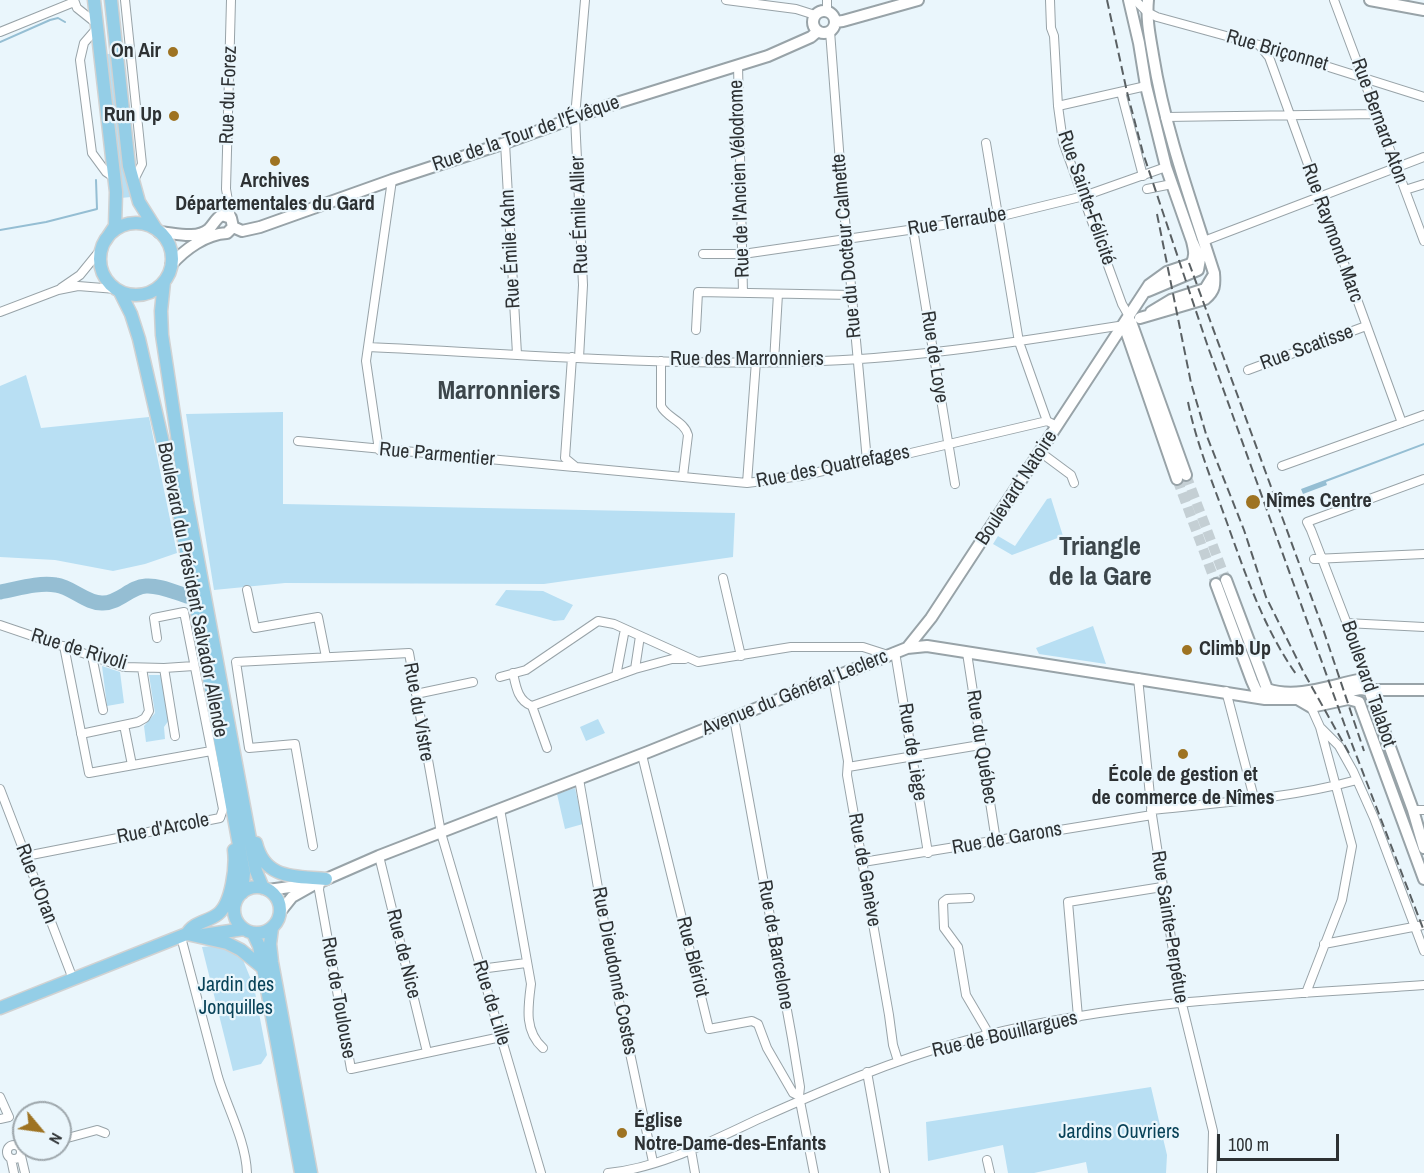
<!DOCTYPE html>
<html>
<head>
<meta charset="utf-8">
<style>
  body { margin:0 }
  #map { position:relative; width:1424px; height:1173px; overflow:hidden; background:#eaf6fc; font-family:"Archivo Narrow",sans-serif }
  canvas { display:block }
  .north { position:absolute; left:12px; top:1101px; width:60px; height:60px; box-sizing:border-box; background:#eaf6fc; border:2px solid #9ea7ac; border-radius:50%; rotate:119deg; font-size:16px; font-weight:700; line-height:24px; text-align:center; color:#2d3133 }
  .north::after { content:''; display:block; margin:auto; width:21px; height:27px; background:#9e7322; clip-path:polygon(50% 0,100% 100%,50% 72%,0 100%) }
  .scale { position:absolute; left:1217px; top:1134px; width:122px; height:27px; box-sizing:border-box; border:3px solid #2d3133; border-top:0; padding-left:8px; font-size:18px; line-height:21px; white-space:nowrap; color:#2d3133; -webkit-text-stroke:4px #eaf6fc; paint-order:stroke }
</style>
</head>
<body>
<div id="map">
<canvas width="1424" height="1173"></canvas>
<div class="north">N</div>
<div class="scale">100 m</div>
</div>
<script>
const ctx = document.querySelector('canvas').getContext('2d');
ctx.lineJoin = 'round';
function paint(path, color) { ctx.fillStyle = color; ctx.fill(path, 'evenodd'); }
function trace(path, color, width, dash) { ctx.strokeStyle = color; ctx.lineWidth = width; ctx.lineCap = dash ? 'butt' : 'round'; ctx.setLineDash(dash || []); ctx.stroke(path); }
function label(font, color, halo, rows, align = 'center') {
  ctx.font = font + ' "Archivo Narrow",sans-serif'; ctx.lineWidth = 4.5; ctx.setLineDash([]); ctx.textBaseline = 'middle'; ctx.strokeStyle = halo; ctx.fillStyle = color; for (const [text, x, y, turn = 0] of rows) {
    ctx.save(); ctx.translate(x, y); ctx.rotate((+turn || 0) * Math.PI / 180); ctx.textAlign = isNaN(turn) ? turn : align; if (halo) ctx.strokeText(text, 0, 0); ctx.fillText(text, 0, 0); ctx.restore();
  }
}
paint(new Path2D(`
  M 105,54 L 110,54 L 120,143 L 131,197 L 121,198 Z
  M 26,375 L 41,428 L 149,417 L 177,553 L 145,564 L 113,571 L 55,560 L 0,557 L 0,386 Z
  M 283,412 L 283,504 L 735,513 L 733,557 L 544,584 L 285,583 L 214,590 L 186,414 Z
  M 1051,498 L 1063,536 L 1012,555 L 993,544 L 998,536 L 1015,546 L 1047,499 Z
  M 506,590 L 543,591 L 573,605 L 564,620 L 554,621 L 495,605 Z
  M 1093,626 L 1106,664 L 1039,654 L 1036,648 Z
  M 102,666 L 120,672 L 124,703 L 107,706 Z
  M 149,675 L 162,675 L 169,720 L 164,727 L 165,739 L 146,742 L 144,726 L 155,713 Z
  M 598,719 L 605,733 L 586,741 L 580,727 Z
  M 575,788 L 583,824 L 565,829 L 557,794 Z
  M 222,945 L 243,960 L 254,987 L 267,1055 L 261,1064 L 233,1071 L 202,947 Z
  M 1151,1087 L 1167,1155 L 1166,1173 L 1088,1173 L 1086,1162 L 1034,1173 L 1008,1173 L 1003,1145 L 928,1161 L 926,1122 Z`), '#b8dff3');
paint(new Path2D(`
  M 1424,443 L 1424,445 L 1326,482 L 1327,485 L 1303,494 L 1301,489 Z`), '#95bed3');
trace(new Path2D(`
  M 0,42 L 50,20 L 58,18 L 65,22
  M 0,230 L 46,222 L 97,209 L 96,180`), '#95bed3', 2);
trace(new Path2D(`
  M 0,592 C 17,589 38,582 56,585 C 72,587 87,604 103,603 C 119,603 130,587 146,586 C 159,585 174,592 187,596`), '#95bed3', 15);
trace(new Path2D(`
  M 1186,475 L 1226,580
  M 1177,479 L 1216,584`), '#c4cfd4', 10, [10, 5]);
const minor = new Path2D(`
  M 74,0 L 77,8 L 97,24
  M 125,0 L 142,164 L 133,182
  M 726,0 L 796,9 L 815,15
  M 1050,0 L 1051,28 L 1054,36 L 1058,106 L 1063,142 L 1122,304 L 1130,318
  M 1135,0 L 1147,12 L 1157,17 L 1259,45 L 1424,97
  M 1334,0 L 1424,241
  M 827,11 L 827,0
  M 97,28 L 84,43 L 80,60 L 92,153 L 106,172 L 115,178
  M 830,31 L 841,176 L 867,461
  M 0,32 L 74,2
  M 1259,45 L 1269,57 L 1402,423
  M 738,65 L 743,293
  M 1121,92 L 1143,176
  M 1058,106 L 1146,86
  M 1165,117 L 1377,114
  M 505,143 L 517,354
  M 986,143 L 1019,342 L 1047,421
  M 1147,189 L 1172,184
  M 1405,190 L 1424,184
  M 231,218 L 226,189 L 231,0
  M 913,229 L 955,484
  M 1204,241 L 1424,157
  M 703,254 L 743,254 L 998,217 L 1084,196 L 1166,167
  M 61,288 L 80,275 L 102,248
  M 0,312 L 58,290 L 78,286 L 116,289
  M 696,330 L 698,292 L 852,295
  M 368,347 C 519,354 670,367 822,361 C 923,357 1023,341 1124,325
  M 572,357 L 565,458 L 576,467 L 747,483 L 801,476 L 867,461 L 881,460 L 1047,421 L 1057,426
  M 579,358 L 583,285 L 575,117 L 585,0
  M 661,361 L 661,406 C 667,418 684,421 688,435 L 683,476
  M 774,362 L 778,294
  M 1248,370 L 1366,326
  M 298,441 L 574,467
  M 379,450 L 366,361 L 392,180
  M 1040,452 L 1071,475 L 1074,483
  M 1282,466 L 1424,415
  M 747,483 L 756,361
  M 1314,559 L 1424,554
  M 723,578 L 741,656
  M 247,590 L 255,628 L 318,617 L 326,657
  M 1346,623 L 1424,627
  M 0,625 L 124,667 L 164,668 L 194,666
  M 64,646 L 89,773 L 211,751
  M 895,652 L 928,853
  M 967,653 L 996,841
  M 92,656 L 103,710
  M 164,668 L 175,736
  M 635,669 L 672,659 L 685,659
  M 513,673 C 516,687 518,701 532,706 L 635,669 L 640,636
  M 616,676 L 624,634
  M 500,677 L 526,670 L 598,621 L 614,624 L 698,662 L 791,647 L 863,647 L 888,655
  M 833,678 L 848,761 L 847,775 L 889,1015 L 893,1045 L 898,1061
  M 1138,678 L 1152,815 L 1180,996 L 1213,1131 L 1212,1173
  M 1369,690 L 1359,655 L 1311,530 L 1307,522 L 1424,479
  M 1226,691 L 1254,798
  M 416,694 L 473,682
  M 532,706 L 547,748
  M 734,718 L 792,1038 L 800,1087 L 799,1096 L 814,1173
  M 124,725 L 132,765
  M 1321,728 L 1339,746 L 1353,771 L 1374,818 L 1424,951
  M 81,734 L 138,722 L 145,718 L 149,711 L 142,668
  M 642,755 L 709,1029 L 752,1021 L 758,1024 L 767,1048 L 793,1093 L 799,1096
  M 848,767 L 980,745
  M 579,779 L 612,968 L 653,1162
  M 0,789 L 73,979
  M 500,809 L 531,984 C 528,1007 524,1031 543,1048
  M 1151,810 C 1219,803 1291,798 1357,780
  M 1413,810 L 1424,810
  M 313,846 L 295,744 L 249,748 L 236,662 L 409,653 L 441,833 L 541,1173
  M 26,856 L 220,818 L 223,809 L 184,612 L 154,618 L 157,638
  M 379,856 L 427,1052
  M 863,862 L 1152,815
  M 320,882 L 319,890 L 351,1069 L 501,1037
  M 970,898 L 947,899 L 943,902 L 944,928 L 958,947 L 966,995 L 986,1029 L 987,1035
  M 181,937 L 218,1077 C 227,1107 246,1141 247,1173
  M 1324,944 L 1424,925
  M 480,969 L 526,963
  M 1306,993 L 1342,900 L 1352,846 L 1320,727 L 1311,707
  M 1078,1017 L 1068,902 L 1162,887
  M 867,1072 L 885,1173
  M 0,1097 L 9,1117 L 0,1119
  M 60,1140 L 97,1130 L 105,1133
  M7 1152a7 7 0 1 1 14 0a7 7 0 1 1-14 0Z
  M 691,1150 L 695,1173
  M 21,1156 L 25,1173
  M 11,1159 L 14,1173
  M 987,1160 L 990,1173
  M 608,1173 C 661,1168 713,1140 761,1118 C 826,1089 891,1061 960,1042 C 1109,1000 1271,996 1424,985`);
const tertiary = new Path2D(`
  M 1370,0 L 1424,10
  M813 22a11 11 0 1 1 22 0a11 11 0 1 1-22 0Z
  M 835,22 L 843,21 L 918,0
  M 233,227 L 242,231 L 260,227 L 392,180 L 505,143 L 607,106 L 768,56 L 811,37 L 818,31
  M 159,232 C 175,233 196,240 209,229 C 214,224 216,218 222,215 L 231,218 L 233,227
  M 171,265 C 185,249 206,234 227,233 L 233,227
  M 1369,690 L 1424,690`);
const secondary = new Path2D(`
  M 1129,0 L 1139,43 L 1146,86 L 1166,167 L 1192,241 L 1200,259 L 1198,270 L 1148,291
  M 1151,312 L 1171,300 L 1205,289 L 1213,276
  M 1140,318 L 1205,299 C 1215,291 1215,285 1214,273 C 1191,201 1165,130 1153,55 C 1150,37 1146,19 1148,0
  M 1131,322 L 1186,475
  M 1124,325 L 1177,479
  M 1226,580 L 1267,689 C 1296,699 1329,686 1358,680 L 1369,690 L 1413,810 L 1424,848
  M 1216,584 L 1252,681 L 1256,690 L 1265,698
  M 907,648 L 931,618 L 1149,285 L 1167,272 L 1191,264 C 1196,256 1194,250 1192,241
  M 1299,700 L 1311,707 L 1348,699 L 1359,702 L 1424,879
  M 268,890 L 312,884
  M 280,912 L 292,897 L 315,884 L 379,856 L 648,752 L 907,648 L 927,646 L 1265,699 L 1309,699 L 1360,689 L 1369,690`);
const primary = new Path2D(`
  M 94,0 L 116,192 L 115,226 L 105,241
  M 111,0 L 129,166 L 139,202 L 156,229
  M100 259a36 36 0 1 1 72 0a36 36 0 1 1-72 0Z
  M 164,282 L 161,311 L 162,335 L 187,501 L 256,871 L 263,888
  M 120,292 L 131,314 L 139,339 L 179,512 L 244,873 L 242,893
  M 256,843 C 265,880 295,876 326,879
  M234 910a23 23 0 1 1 46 0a23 23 0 1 1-46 0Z
  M 272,928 L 270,944 L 272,962 L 311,1173
  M 253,933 L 259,946 L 263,968 L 301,1173
  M 187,934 C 193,922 208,922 218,914 C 232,903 236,866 234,850
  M 187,934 L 227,943 L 241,950 L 263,968
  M 203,935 L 244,929
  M 0,1008 L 194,931`);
trace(minor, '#98a3a8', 10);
trace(tertiary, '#98a3a8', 14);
trace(secondary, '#98a3a8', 14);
trace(primary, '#d1d2d2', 15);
trace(minor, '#fff', 8);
trace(tertiary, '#fff', 10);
trace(secondary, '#fff', 10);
trace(primary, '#94cee7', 12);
trace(new Path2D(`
  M 1107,0 L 1127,92 L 1143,153 L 1208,347 L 1345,726 L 1424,931
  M 1157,214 L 1191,383 L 1206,434 L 1244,530 L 1266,597 L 1304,673 L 1349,753
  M 1189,263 L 1322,626 L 1364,751
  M 1188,402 C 1196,442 1212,481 1226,520 C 1245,573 1263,627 1296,674`), '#5a6063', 2, [9, 4.5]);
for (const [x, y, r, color] of [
  [173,52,6,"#9e7322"],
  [174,116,6,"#9e7322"],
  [275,161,6,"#9e7322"],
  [1253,502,8,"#9e7322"],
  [1187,650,6,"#9e7322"],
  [1183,754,6,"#9e7322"],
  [622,1133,6,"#9e7322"]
]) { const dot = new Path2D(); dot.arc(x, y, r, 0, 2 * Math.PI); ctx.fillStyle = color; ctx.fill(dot); trace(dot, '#eaf6fc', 2); }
label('20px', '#2d3133', '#eaf6fc', [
  ["Rue Briçonnet",1277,51,16],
  ["Rue du Forez",229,95,-88],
  ["Rue Bernard Aton",1379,121,70],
  ["Rue de la Tour de l'Évêque",526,134,-19],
  ["Rue de l'Ancien Vélodrome",740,179,-92],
  ["Rue Sainte-Félicité",1086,198,71],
  ["Rue Émile Allier",580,215,-92],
  ["Rue Terraube",957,222,-9],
  ["Rue Raymond Marc",1332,233,70],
  ["Rue du Docteur Calmette",847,246,-95],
  ["Rue Émile Kahn",511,249,-93],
  ["Rue Scatisse",1307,348,-20],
  ["Rue de Loye",934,357,81],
  ["Rue des Marronniers",747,360],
  ["Rue Parmentier",437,455,5],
  ["Rue des Quatrefages",833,467,-11],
  ["Boulevard Natoire",1017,488,-57],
  ["Boulevard du Président Salvador Allende",192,590,79],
  ["Rue de Rivoli",79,650,17],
  ["Boulevard Talabot",1368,684,71],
  ["Avenue du Général Leclerc",795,693,-22],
  ["Rue du Vistre",418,712,80],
  ["Rue du Québec",981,747,81],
  ["Rue de Liège",912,752,81],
  ["Rue d'Arcole",163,829,-11],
  ["Rue de Garons",1007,839,-10],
  ["Rue de Genève",864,870,80],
  ["Rue d'Oran",36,884,69],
  ["Rue Sainte-Perpétue",1169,927,81],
  ["Rue de Barcelone",775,945,80],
  ["Rue de Nice",403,954,76],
  ["Rue Blériot",692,957,76],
  ["Rue Dieudonné Costes",614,971,79],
  ["Rue de Toulouse",338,998,80],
  ["Rue de Lille",491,1003,73],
  ["Rue de Bouillargues",1005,1035,-13]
]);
label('bold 20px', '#2d3133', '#eaf6fc', [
  ["On Air",161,52,"right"],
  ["Run Up",162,116,"right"],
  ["Archives",275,182,"center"],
  ["Départementales du Gard",275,205,"center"],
  ["Nîmes Centre",1266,502],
  ["Climb Up",1199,650],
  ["École de gestion et",1183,776,"center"],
  ["de commerce de Nîmes",1183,799,"center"],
  ["Église",634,1122],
  ["Notre-Dame-des-Enfants",634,1145]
], 'left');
label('20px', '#084258', '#eaf6fc', [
  ["Jardin des",236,986],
  ["Jonquilles",236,1009],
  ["Jardins Ouvriers",1119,1133]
]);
label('bold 26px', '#3c464b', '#eaf6fc', [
  ["Marronniers",499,392],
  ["Triangle",1100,548],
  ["de la Gare",1100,578]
]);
</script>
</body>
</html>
